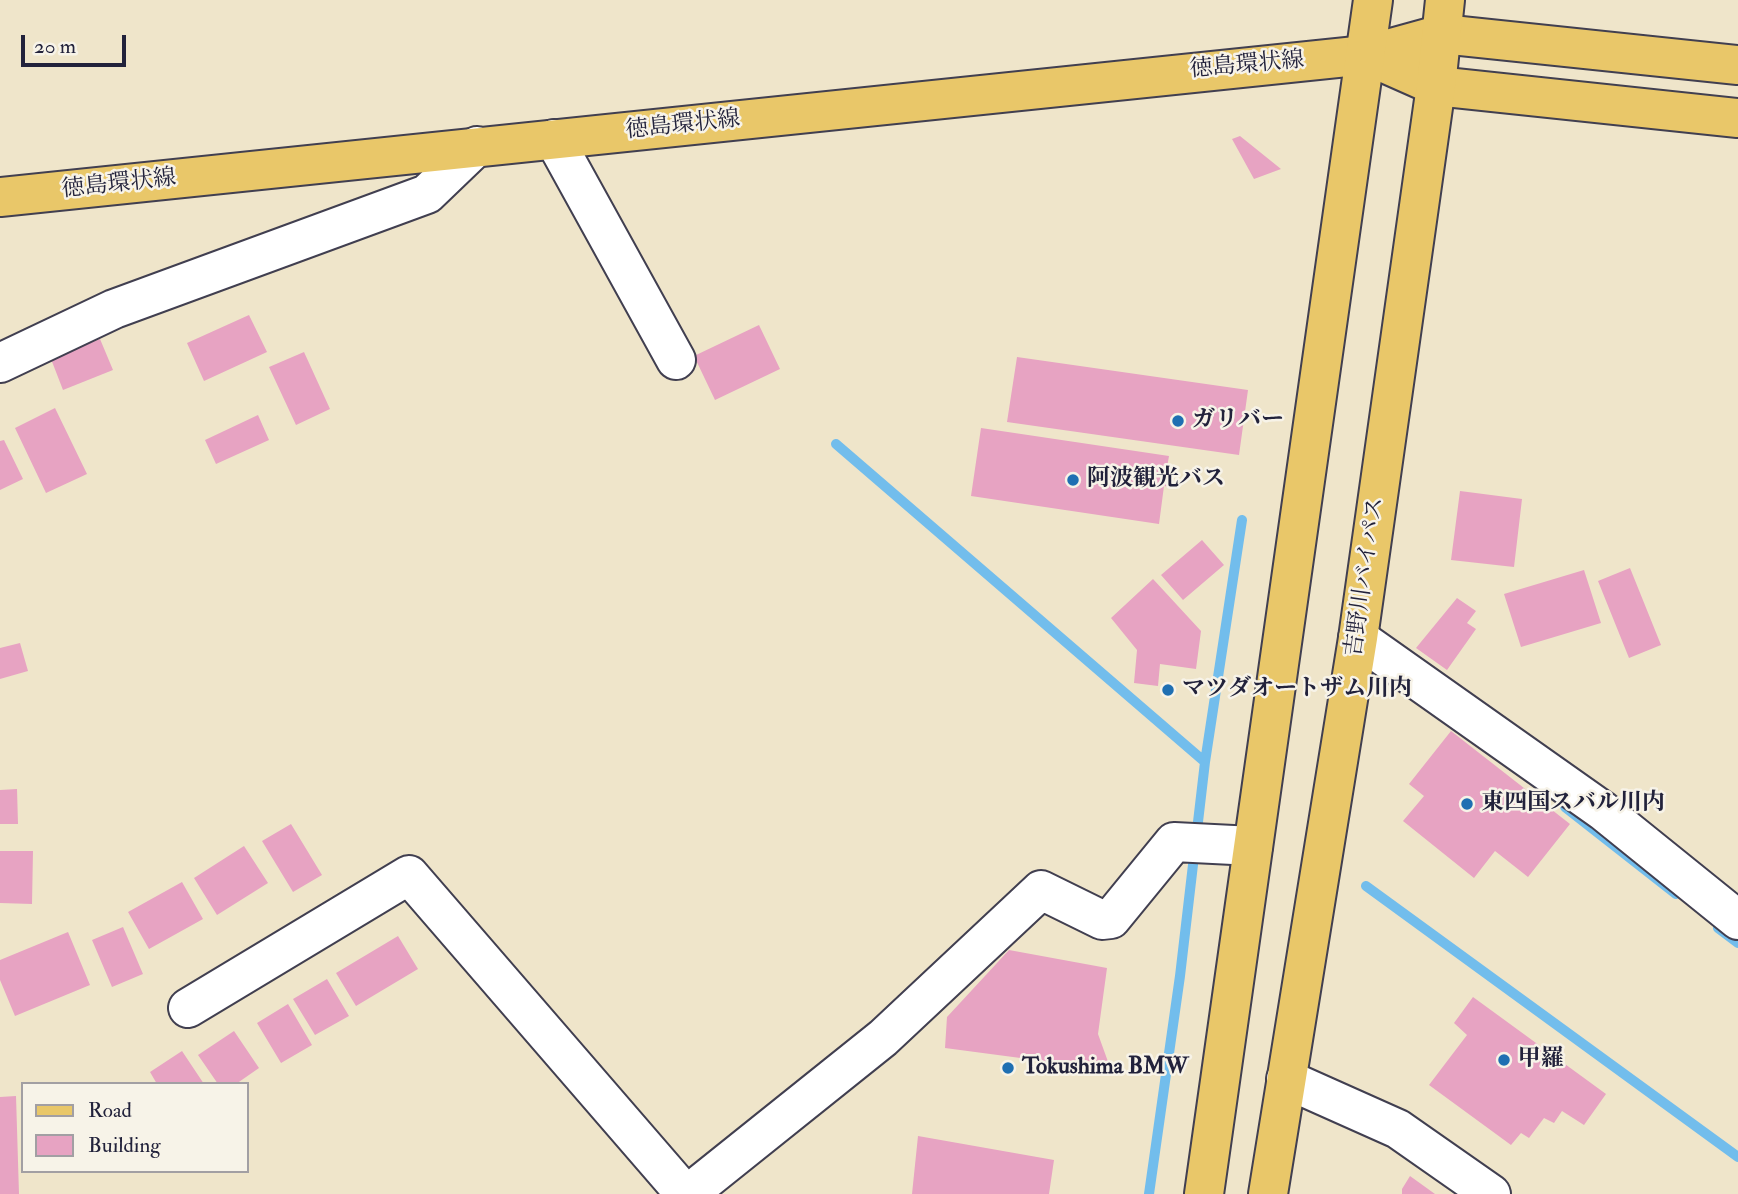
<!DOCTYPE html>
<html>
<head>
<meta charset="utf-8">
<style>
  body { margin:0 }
  #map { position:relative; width:1738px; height:1194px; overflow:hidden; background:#efe5ca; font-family:"IM FELL Double Pica",serif }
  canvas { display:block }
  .legend { position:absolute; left:21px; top:1082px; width:228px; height:91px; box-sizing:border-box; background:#f7f3e8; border:2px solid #a29fa3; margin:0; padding:9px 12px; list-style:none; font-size:21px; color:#22223b }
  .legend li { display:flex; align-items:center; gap:14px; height:35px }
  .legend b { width:35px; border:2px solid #a29fa3 }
  .scale { position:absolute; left:21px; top:35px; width:105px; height:32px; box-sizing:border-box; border:4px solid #22223b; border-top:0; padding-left:9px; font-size:21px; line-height:24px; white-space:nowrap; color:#22223b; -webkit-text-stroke:5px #f7f3e8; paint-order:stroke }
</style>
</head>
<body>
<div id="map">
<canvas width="1738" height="1194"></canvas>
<ul class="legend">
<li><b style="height:9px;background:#e9c769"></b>Road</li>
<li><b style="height:19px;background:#e7a3c2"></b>Building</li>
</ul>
<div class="scale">20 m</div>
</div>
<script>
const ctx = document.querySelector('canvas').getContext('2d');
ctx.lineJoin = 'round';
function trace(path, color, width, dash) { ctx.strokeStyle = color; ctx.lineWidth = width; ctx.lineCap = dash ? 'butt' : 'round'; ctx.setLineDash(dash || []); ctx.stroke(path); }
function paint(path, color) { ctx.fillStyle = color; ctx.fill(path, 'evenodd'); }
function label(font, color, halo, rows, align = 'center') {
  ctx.font = font + ' "IM FELL Double Pica","Noto Serif JP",serif'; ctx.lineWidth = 5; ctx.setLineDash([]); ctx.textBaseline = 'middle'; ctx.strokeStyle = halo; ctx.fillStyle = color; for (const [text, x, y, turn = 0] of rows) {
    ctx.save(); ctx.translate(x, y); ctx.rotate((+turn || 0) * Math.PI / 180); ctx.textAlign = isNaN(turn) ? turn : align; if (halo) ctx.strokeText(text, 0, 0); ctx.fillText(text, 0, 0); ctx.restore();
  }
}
trace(new Path2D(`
  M 836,444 L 1205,762
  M 1565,807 L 1676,894
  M 1366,886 L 1738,1157
  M 1718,928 L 1738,943
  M 1149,1194 L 1180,976 L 1205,762 L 1242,520`), '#72bdec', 10);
paint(new Path2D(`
  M 1240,136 L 1281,169 L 1254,179 L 1232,139 Z
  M 249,315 L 267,352 L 204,381 L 187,343 Z
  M 759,325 L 780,369 L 715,400 L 694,356 Z
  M 100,339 L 113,370 L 63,390 L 51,359 Z
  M 304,352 L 330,409 L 296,425 L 269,367 Z
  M 1017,357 L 1248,390 L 1239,455 L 1007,422 Z
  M 55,408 L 87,474 L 46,493 L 15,428 Z
  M 258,415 L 269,440 L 216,464 L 205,440 Z
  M 981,428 L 1169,456 L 1166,473 L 1173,474 L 1171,487 L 1164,486 L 1159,524 L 971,496 Z
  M 4,440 L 23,479 L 0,490 L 0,441 Z
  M 1460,491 L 1522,499 L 1514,567 L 1451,560 Z
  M 1202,540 L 1224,565 L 1183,600 L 1161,575 Z
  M 1630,568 L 1661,645 L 1629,658 L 1598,581 Z
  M 1584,570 L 1601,623 L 1521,647 L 1504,594 Z
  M 1153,579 L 1201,631 L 1196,669 L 1160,664 L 1158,686 L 1134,683 L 1137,650 L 1111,618 Z
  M 1457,598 L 1476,611 L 1467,623 L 1476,629 L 1447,670 L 1416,648 Z
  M 20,643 L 28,671 L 0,679 L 0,648 Z
  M 1451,731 L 1570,824 L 1528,877 L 1495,851 L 1474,878 L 1403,821 L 1424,796 L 1409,784 Z
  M 17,789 L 18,824 L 0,824 L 0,790 Z
  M 291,824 L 322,875 L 293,892 L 262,841 Z
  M 244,846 L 268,883 L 217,915 L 194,878 Z
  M 0,851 L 33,851 L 32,904 L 0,903 Z
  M 182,882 L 203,919 L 149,949 L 128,912 Z
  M 123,927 L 143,974 L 112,987 L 92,940 Z
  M 68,932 L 90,985 L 15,1016 L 0,980 L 0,960 Z
  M 398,936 L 418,969 L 356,1006 L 336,973 Z
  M 1009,950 L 1107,968 L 1098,1034 L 1111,1070 L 945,1048 L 947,1017 Z
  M 327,979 L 349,1016 L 315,1035 L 293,999 Z
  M 1473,997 L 1606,1094 L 1584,1125 L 1562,1111 L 1554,1123 L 1544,1118 L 1529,1138 L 1521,1133 L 1511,1145 L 1429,1085 L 1467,1035 L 1454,1023 Z
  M 288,1004 L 312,1045 L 281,1063 L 257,1023 Z
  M 234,1031 L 259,1068 L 236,1084 L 218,1084 L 198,1055 Z
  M 182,1051 L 204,1084 L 157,1084 L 150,1072 Z
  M 16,1096 L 19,1194 L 0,1194 L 0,1097 Z
  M 918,1136 L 1054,1160 L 1049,1194 L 912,1194 Z
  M 1410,1176 L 1435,1194 L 1402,1194 L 1402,1189 Z`), '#e7a3c2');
const minor = new Path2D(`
  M 554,139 L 676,360
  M 0,363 L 114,309 L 427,194 L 477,146
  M 1358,638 L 1603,811 L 1738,920
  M 188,1008 L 409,875 L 685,1194
  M 1286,1079 L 1398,1129 L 1491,1194
  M 702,1183 L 883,1038 L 1041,890 L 1102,920 L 1111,919 L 1174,842 L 1253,846`);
const primary = new Path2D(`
  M 1366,55 L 1436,86 L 1738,118
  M 0,197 L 1366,55 L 1442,34 L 1738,65`);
const trunk = new Path2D(`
  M 1204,1194 L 1373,0
  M 1268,1194 L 1358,638 L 1436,86 L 1445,0`);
trace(minor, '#413f50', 42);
trace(primary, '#413f50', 42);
trace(trunk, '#413f50', 42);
trace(minor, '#fff', 38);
trace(primary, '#e9c769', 38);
trace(trunk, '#e9c769', 38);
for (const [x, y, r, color] of [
  [1178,421,7,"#1f6fb2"],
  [1073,480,7,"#1f6fb2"],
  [1168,690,7,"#1f6fb2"],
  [1467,804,7,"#1f6fb2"],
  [1504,1060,7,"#1f6fb2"],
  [1008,1068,7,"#1f6fb2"]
]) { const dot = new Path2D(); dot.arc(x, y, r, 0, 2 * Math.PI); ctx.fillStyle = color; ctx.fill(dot); trace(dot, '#f7f3e8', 2.5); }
label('23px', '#22223b', '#f7f3e8', [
  ["徳島環状線",1247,66,-5],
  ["徳島環状線",683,126,-6],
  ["徳島環状線",119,185,-6],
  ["吉野川バイパス",1366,577,-82]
]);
label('bold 23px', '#22223b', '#f7f3e8', [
  ["ガリバー",1192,421],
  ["阿波観光バス",1087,480],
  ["マツダオートザム川内",1182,690],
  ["東四国スバル川内",1481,804],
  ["甲羅",1518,1060],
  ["Tokushima BMW",1022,1068]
], 'left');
</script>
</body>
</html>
